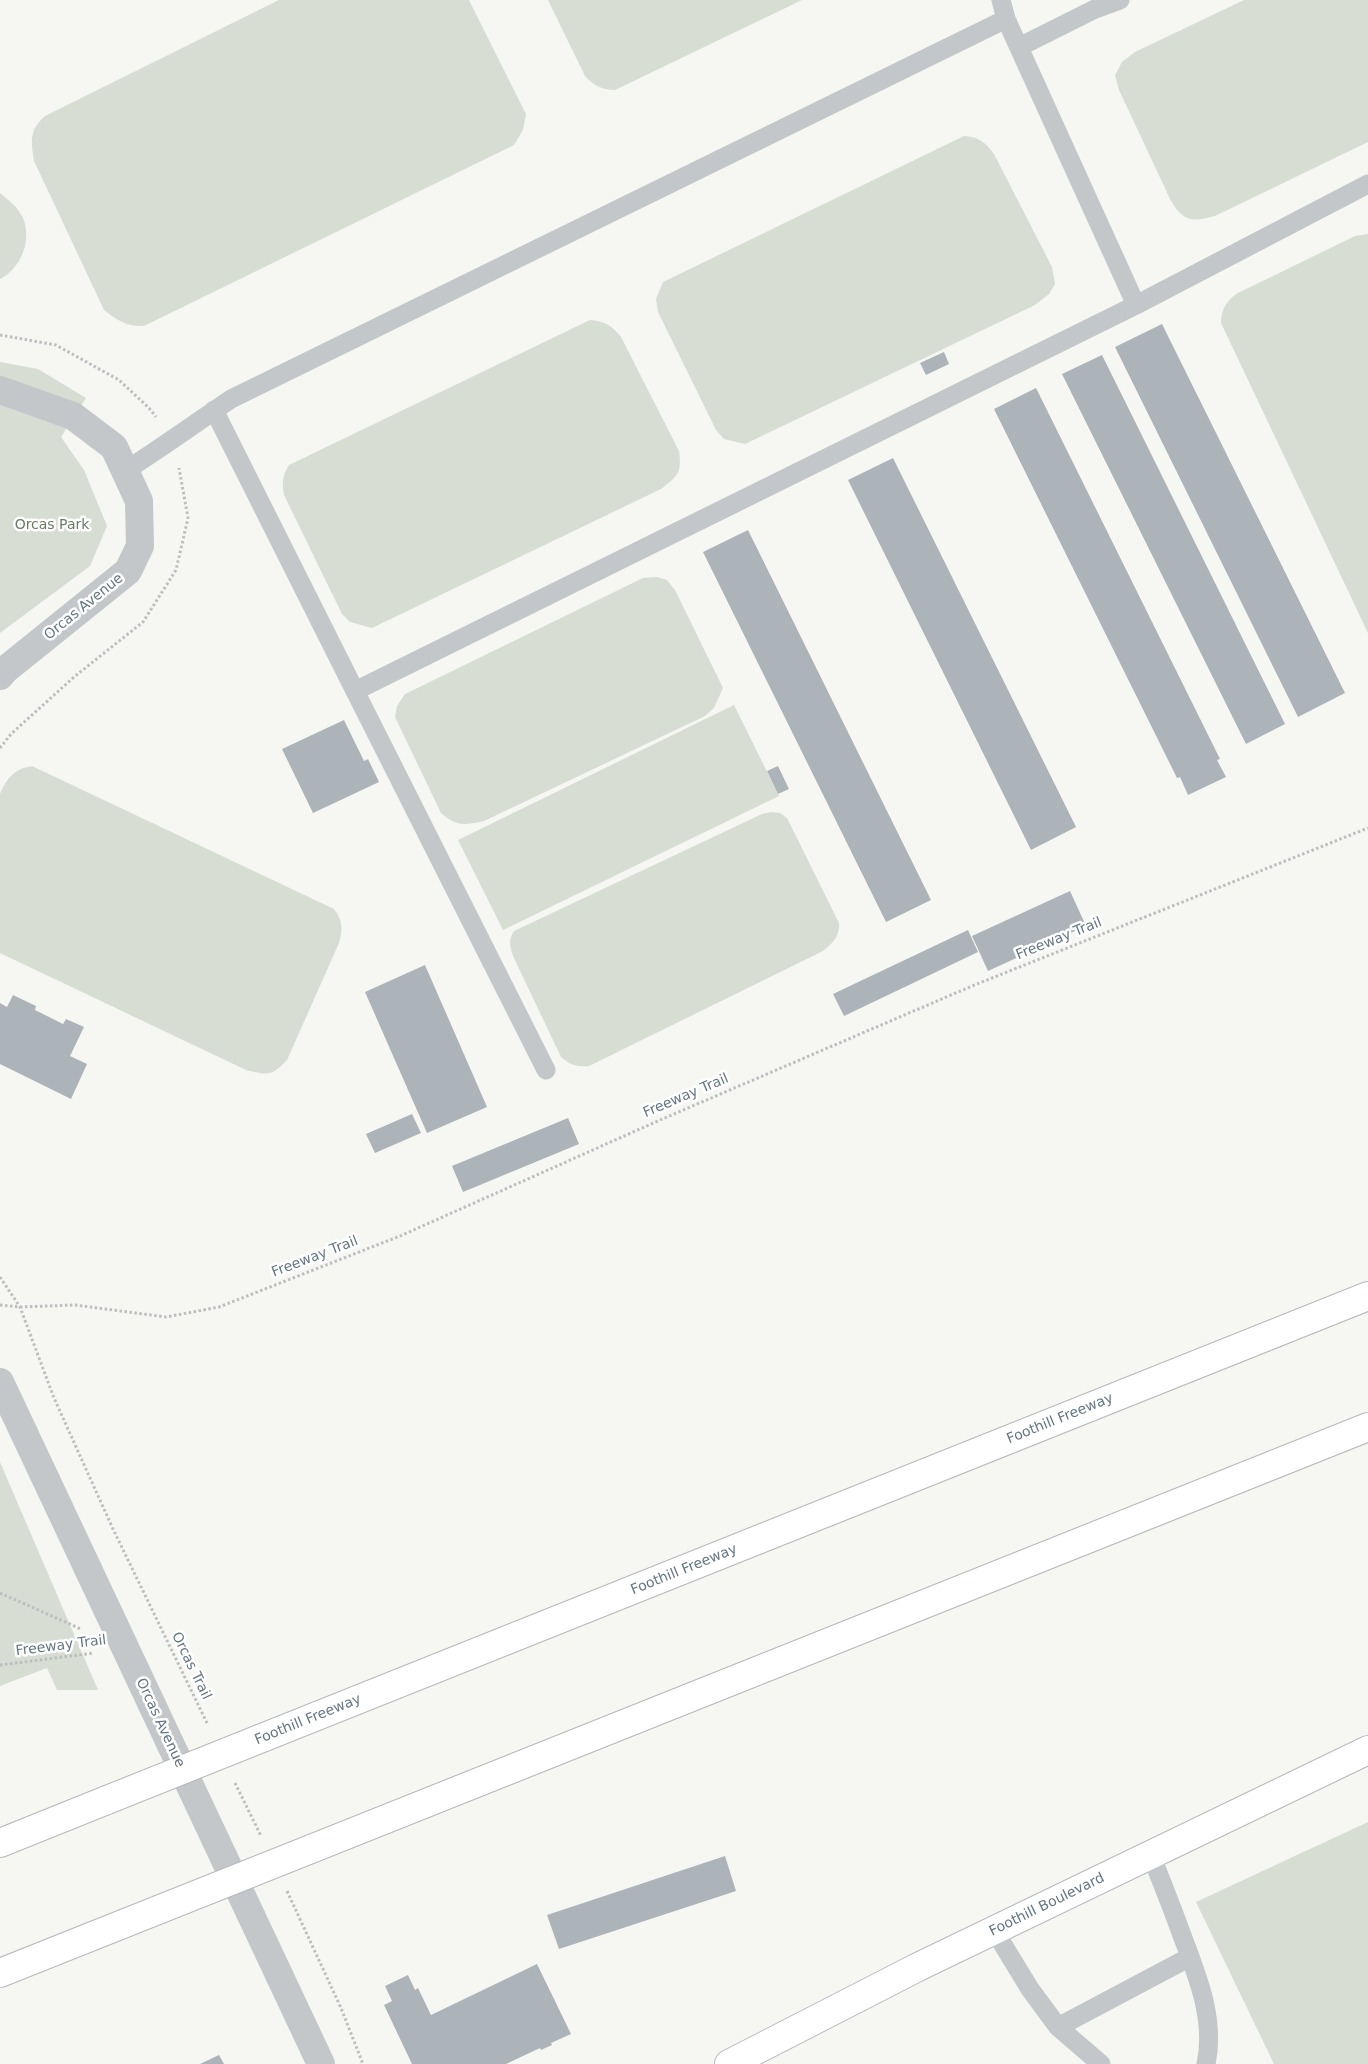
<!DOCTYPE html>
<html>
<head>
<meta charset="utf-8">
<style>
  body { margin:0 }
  canvas { display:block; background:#f6f6f2 }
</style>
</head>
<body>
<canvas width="1368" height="2064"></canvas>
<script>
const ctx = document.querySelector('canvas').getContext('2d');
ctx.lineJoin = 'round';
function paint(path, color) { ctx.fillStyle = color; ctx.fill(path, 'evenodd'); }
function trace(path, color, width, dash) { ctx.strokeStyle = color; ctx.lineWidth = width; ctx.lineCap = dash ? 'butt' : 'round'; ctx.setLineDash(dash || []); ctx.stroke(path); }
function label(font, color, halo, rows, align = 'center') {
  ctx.font = font + ' "DejaVu Sans",sans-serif'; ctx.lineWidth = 5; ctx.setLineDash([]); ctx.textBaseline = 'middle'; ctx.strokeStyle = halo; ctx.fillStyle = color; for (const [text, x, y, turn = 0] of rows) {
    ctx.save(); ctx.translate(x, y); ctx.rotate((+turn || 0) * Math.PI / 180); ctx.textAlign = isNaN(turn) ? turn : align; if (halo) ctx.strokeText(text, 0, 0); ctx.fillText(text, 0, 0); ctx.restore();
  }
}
paint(new Path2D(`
  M 279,0 L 469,0 L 526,114 L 523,130 L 514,145 L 144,326 C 127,327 117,320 104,310 L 34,161 C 31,141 29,130 45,116 Z
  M 548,0 L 802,0 L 615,90 C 602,90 593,85 585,76 Z
  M 1244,0 L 1368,0 L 1368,142 L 1215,216 C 1192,222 1184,222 1171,201 L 1119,90 L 1115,75 L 1122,62 L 1135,52 Z
  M 964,136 C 979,137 985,142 994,154 L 1052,267 L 1055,284 L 1049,294 L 1035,305 L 745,444 L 724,439 L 716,430 L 658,312 L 656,299 L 663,282 Z
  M 0,193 C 8,200 17,206 22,216 C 33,238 22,268 0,279 Z
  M 1368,234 L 1368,633 L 1221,323 C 1221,310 1226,302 1236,294 L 1355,236 Z
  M 590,320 C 605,321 611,325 621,337 L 679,451 C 682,473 678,476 661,489 L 372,628 L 350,622 L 342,614 L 284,495 C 282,483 282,476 289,465 Z
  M 0,362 L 38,369 L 86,398 L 61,437 L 84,470 L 107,526 L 90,566 L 0,633 Z
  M 657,577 L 667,580 L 675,590 L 723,688 L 714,708 L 705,716 L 484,821 C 465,825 457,827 441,813 L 395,717 L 397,706 L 405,694 L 643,578 Z
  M 734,705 L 779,796 L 503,930 L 458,840 Z
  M 32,766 L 334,909 C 343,921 343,929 339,943 L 287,1060 C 271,1077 268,1075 246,1070 L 0,953 L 0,794 C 7,778 14,769 32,766 Z
  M 771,812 L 780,813 L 787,818 L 839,923 C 840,936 833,943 823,951 L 589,1066 C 577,1067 570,1065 561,1057 L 513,956 C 510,946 508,940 514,931 L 762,814 Z
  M 0,1462 L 98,1690 L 57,1690 L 47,1668 L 0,1686 Z
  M 1368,1822 L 1368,2064 L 1274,2064 L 1196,1902 Z`), '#d7ddd3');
paint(new Path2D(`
  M 1162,324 L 1345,693 L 1298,717 L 1115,347 Z
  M 944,352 L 949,364 L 926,375 L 920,363 Z
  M 1102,355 L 1285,724 L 1246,744 L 1062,374 Z
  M 1036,388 L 1220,759 L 1217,760 L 1226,777 L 1188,795 L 1180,777 L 1177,778 L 994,409 Z
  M 893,458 L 1076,827 L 1031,850 L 848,480 Z
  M 748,530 L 931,900 L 886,922 L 703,552 Z
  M 344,720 L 364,761 L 368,759 L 379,782 L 313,813 L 282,749 Z
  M 778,766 L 789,789 L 778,794 L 767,771 Z
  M 1070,891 L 1086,926 L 988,971 L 972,936 Z
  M 968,930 L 978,952 L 844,1016 L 833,994 Z
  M 425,965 L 487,1107 L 427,1133 L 365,992 Z
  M 13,995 L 36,1006 L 35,1010 L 63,1024 L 66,1019 L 84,1027 L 70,1056 L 87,1064 L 71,1099 L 0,1064 L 0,1003 L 7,1007 Z
  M 412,1114 L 421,1133 L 375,1153 L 366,1134 Z
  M 568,1118 L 579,1144 L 463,1192 L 452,1166 Z
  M 725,1856 L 736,1891 L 559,1949 L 547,1915 Z
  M 537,1964 L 571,2034 L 551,2043 L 552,2045 L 541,2050 L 540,2048 L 506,2064 L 412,2064 L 384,2005 L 392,2001 L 385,1986 L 408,1975 L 415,1990 L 418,1988 L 431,2015 Z
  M 219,2055 L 224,2064 L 200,2064 Z`), '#acb4b9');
const primary = new Path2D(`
  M 729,2064 L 918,1967 L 1368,1750`);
const motorway = new Path2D(`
  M 262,1738 L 1368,1296
  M 0,1843 L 107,1800
  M 311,1849 L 1368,1427
  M 0,1973 L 158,1910`);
trace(primary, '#b6babe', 30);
trace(motorway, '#b5b9bc', 30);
trace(new Path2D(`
  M 0,335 L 56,345 L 119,380 L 149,408 L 156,417
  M 0,748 L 11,734 L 74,677 L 143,622 L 176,570 L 188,518 L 179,468
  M 0,1277 L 20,1307 L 54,1398 L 113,1529 L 208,1725
  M 0,1305 L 20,1307 L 75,1305 L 166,1317 L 219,1307 L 400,1236 L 660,1120 L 972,986 L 1368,828
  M 0,1593 L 81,1629
  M 0,1665 L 94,1653
  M 235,1783 L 261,1836
  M 287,1891 L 341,2008 L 363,2064`), '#bcbfc1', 3, [2.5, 2.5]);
trace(new Path2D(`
  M 1001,0 L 1006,19
  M 1019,47 L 1095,9 L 1120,0
  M 1136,305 L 1368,184
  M 125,471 C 161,448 196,423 231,399 L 1006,19 L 1136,305 L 355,691 L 214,410
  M 355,691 L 546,1070
  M 1151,1855 C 1161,1880 1171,1905 1180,1930 C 1196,1973 1216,2018 1206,2064
  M 994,1930 L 1030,1989 L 1058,2027 L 1101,2064
  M 1058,2027 L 1190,1957`), '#c3c7ca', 19);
trace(new Path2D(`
  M 0,390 L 73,416 L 114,447 L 139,501 L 140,546 L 128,571 L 5,670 L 0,676
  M 0,1382 L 321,2064`), '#c3c7ca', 28);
trace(primary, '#fff', 28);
trace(motorway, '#fff', 28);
const motorwayBridge = new Path2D(`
  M 107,1800 L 262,1738
  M 158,1910 L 311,1849`);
trace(motorwayBridge, '#b5b9bc', 30, []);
trace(motorwayBridge, '#fff', 28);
label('14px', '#687b62', '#fff', [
  ["Orcas Park",52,525]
]);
label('14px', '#637684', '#fff', [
  ["Orcas Avenue",84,607,-39],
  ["Freeway Trail",1059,939,-22],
  ["Freeway Trail",686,1096,-23],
  ["Freeway Trail",315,1257,-21],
  ["Foothill Freeway",1060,1419,-22],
  ["Foothill Freeway",684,1570,-22],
  ["Freeway Trail",61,1646,-7],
  ["Orcas Trail",191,1666,64],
  ["Foothill Freeway",308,1720,-22],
  ["Orcas Avenue",160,1723,65],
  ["Foothill Boulevard",1047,1905,-26]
]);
</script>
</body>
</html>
